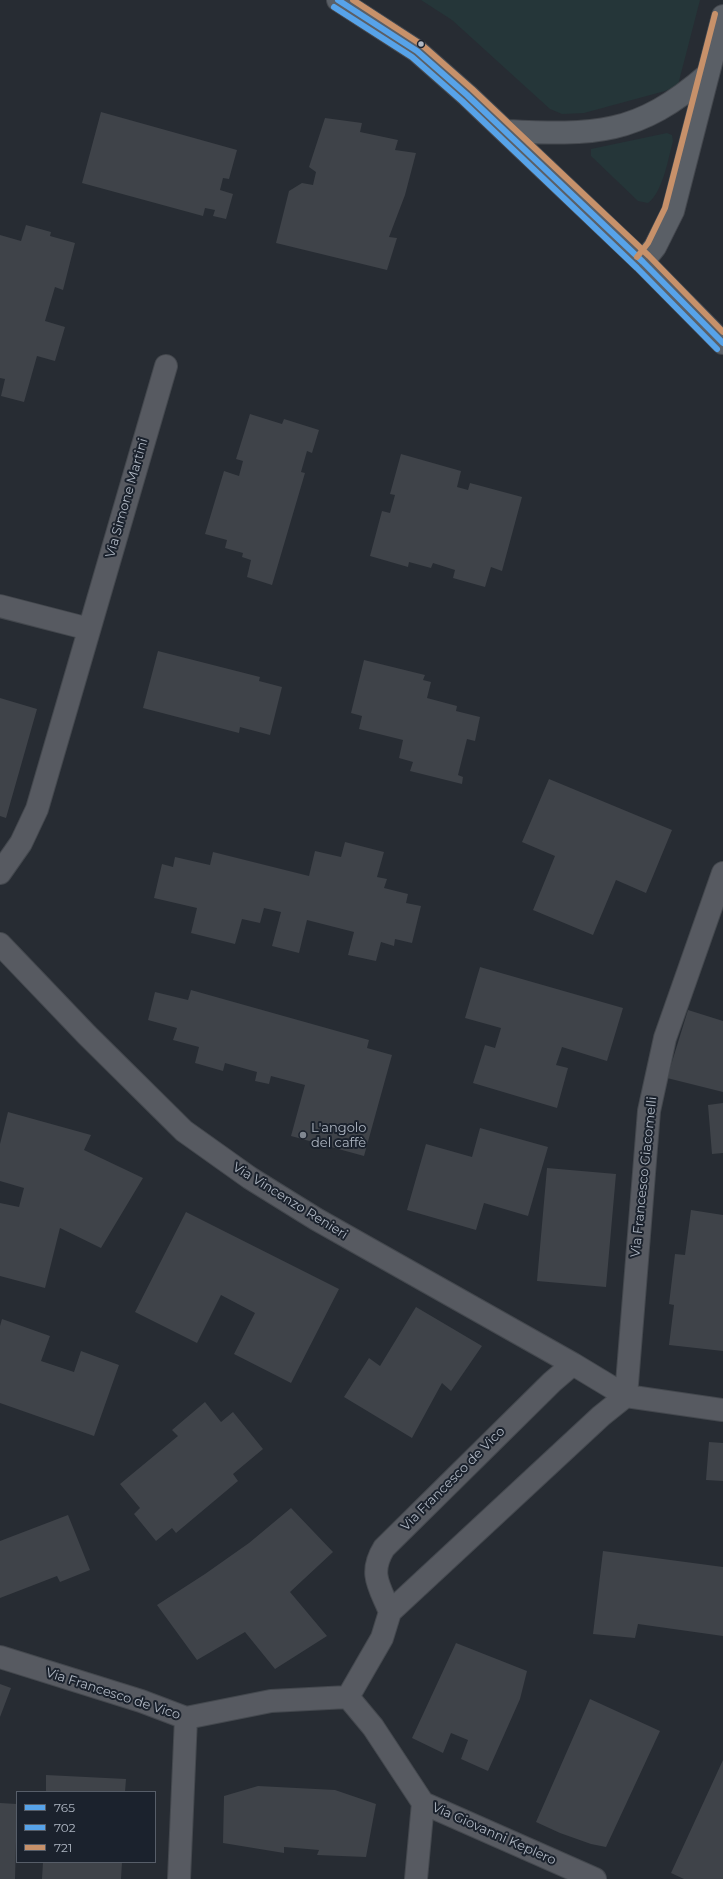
<!DOCTYPE html>
<html>
<head>
<meta charset="utf-8">
<style>
  body { margin:0 }
  #map { position:relative; width:723px; height:1879px; overflow:hidden; background:#272c33; font-family:Montserrat,sans-serif }
  canvas { display:block }
  .legend { position:absolute; left:16px; top:1791px; width:140px; height:72px; box-sizing:border-box; background:#1b222d; border:1px solid #575e69; margin:0; padding:5px 7px; list-style:none; font-size:12px; color:#b0b8c4 }
  .legend li { display:flex; align-items:center; gap:8px; height:20px }
  .legend b { width:20px; border:1px solid #575e69 }
</style>
</head>
<body>
<div id="map">
<canvas width="723" height="1879"></canvas>
<ul class="legend">
<li><b style="height:5px;background:#57a3e9"></b>765</li>
<li><b style="height:5px;background:#57a3e9"></b>702</li>
<li><b style="height:5px;background:#c7916a"></b>721</li>
</ul>
</div>
<script>
const ctx = document.querySelector('canvas').getContext('2d');
ctx.lineJoin = 'round';
function paint(path, color) { ctx.fillStyle = color; ctx.fill(path, 'evenodd'); }
function trace(path, color, width, dash) { ctx.strokeStyle = color; ctx.lineWidth = width; ctx.lineCap = dash ? 'butt' : 'round'; ctx.setLineDash(dash || []); ctx.stroke(path); }
function label(font, color, halo, rows, align = 'center') {
  ctx.font = font + ' Montserrat,sans-serif'; ctx.lineWidth = 4; ctx.setLineDash([]); ctx.textBaseline = 'middle'; ctx.strokeStyle = halo; ctx.fillStyle = color; for (const [text, x, y, turn = 0] of rows) {
    ctx.save(); ctx.translate(x, y); ctx.rotate((+turn || 0) * Math.PI / 180); ctx.textAlign = isNaN(turn) ? turn : align; if (halo) ctx.strokeText(text, 0, 0); ctx.fillText(text, 0, 0); ctx.restore();
  }
}
paint(new Path2D(`
  M 421,0 L 700,0 L 678,85 L 665,91 L 584,113 L 562,114 L 550,109 L 452,20 Z
  M 667,133 L 672,135 L 673,141 C 668,159 663,192 648,203 L 638,201 L 591,156 L 591,149 Z`), '#253639');
paint(new Path2D(`
  M 101,112 L 237,150 L 229,179 L 223,178 L 220,190 L 233,194 L 226,219 L 213,216 L 215,210 L 205,208 L 203,216 L 82,183 Z
  M 325,118 L 362,123 L 360,132 L 398,140 L 395,150 L 416,153 L 405,195 L 389,237 L 397,238 L 387,270 L 276,243 L 289,191 L 302,183 L 313,185 L 316,172 L 309,167 Z
  M 26,225 L 51,232 L 50,236 L 75,243 L 63,290 L 55,287 L 45,321 L 65,327 L 55,361 L 37,356 L 24,402 L 1,396 L 5,379 L 0,378 L 0,235 L 21,241 Z
  M 250,414 L 282,424 L 284,419 L 319,430 L 312,453 L 307,451 L 301,472 L 305,473 L 272,585 L 247,577 L 251,560 L 242,557 L 243,553 L 225,548 L 227,540 L 205,534 L 224,471 L 239,476 L 243,461 L 236,459 Z
  M 401,454 L 461,471 L 457,487 L 468,490 L 470,483 L 522,497 L 502,571 L 491,567 L 485,587 L 453,578 L 455,570 L 433,563 L 431,568 L 409,562 L 408,567 L 370,556 L 382,511 L 390,513 L 395,495 L 390,494 Z
  M 158,651 L 260,677 L 259,681 L 282,687 L 270,735 L 240,727 L 239,733 L 143,708 Z
  M 364,660 L 425,675 L 423,680 L 431,682 L 427,698 L 457,706 L 456,711 L 480,717 L 475,741 L 467,739 L 458,775 L 463,777 L 462,784 L 410,771 L 413,762 L 399,758 L 403,740 L 359,729 L 362,716 L 351,713 Z
  M 0,698 L 37,709 L 6,818 L 0,816 Z
  M 549,779 L 672,830 L 646,893 L 616,880 L 593,935 L 533,910 L 555,856 L 522,842 Z
  M 345,842 L 384,852 L 377,877 L 387,879 L 384,888 L 408,894 L 406,903 L 421,906 L 412,943 L 395,939 L 394,946 L 381,942 L 376,961 L 348,955 L 354,932 L 307,920 L 299,953 L 272,946 L 281,912 L 264,908 L 260,923 L 242,919 L 235,944 L 191,933 L 197,908 L 154,898 L 162,864 L 173,867 L 175,857 L 210,865 L 213,852 L 309,876 L 315,851 L 341,857 Z
  M 480,967 L 623,1008 L 607,1061 L 562,1047 L 556,1065 L 568,1068 L 557,1108 L 473,1083 L 485,1045 L 495,1048 L 501,1028 L 465,1018 Z
  M 191,990 L 369,1040 L 367,1048 L 392,1055 L 364,1156 L 291,1136 L 305,1085 L 271,1076 L 269,1084 L 255,1081 L 257,1072 L 225,1063 L 223,1071 L 195,1063 L 199,1047 L 173,1040 L 177,1028 L 148,1020 L 155,992 L 188,1000 Z
  M 688,1010 L 723,1021 L 723,1092 L 667,1078 Z
  M 723,1103 L 723,1153 L 712,1154 L 708,1105 Z
  M 8,1112 L 91,1135 L 84,1150 L 143,1178 L 101,1248 L 60,1228 L 45,1288 L 0,1276 L 0,1203 L 19,1207 L 24,1188 L 0,1181 L 0,1144 Z
  M 480,1128 L 548,1147 L 528,1216 L 484,1203 L 476,1230 L 407,1210 L 426,1144 L 472,1157 Z
  M 547,1168 L 616,1174 L 606,1287 L 537,1281 Z
  M 691,1210 L 723,1215 L 723,1351 L 669,1345 L 674,1305 L 669,1304 L 675,1254 L 685,1255 Z
  M 186,1212 L 339,1289 L 291,1383 L 234,1354 L 255,1313 L 221,1295 L 197,1343 L 135,1312 Z
  M 416,1307 L 482,1346 L 451,1391 L 442,1383 L 412,1438 L 344,1397 L 369,1358 L 380,1366 Z
  M 2,1319 L 50,1336 L 41,1361 L 74,1372 L 81,1351 L 119,1365 L 94,1436 L 0,1403 L 0,1326 Z
  M 205,1402 L 221,1422 L 233,1412 L 263,1449 L 233,1474 L 238,1481 L 176,1533 L 172,1528 L 156,1541 L 134,1514 L 140,1508 L 120,1484 L 178,1436 L 172,1430 Z
  M 709,1442 L 723,1443 L 723,1481 L 706,1480 Z
  M 291,1508 L 333,1552 L 290,1592 L 327,1636 L 275,1669 L 245,1632 L 197,1660 L 157,1605 L 205,1574 L 249,1543 Z
  M 68,1515 L 90,1570 L 60,1582 L 57,1576 L 0,1598 L 0,1541 Z
  M 603,1551 L 723,1567 L 723,1636 L 638,1624 L 635,1638 L 593,1634 Z
  M 456,1643 L 527,1671 L 520,1699 L 488,1771 L 461,1759 L 468,1740 L 451,1733 L 443,1753 L 412,1738 Z
  M 0,1684 L 11,1688 L 0,1717 Z
  M 590,1699 L 660,1731 L 606,1847 L 591,1844 L 560,1833 L 536,1822 Z
  M 723,1760 L 723,1879 L 684,1879 L 671,1873 Z
  M 46,1775 L 126,1779 L 125,1792 L 46,1792 Z
  M 258,1786 L 335,1790 L 376,1804 L 366,1857 L 317,1855 L 319,1850 L 284,1847 L 284,1853 L 223,1843 L 224,1796 Z
  M 0,1803 L 17,1804 L 15,1879 L 0,1879 Z
  M 43,1862 L 122,1862 L 121,1879 L 42,1879 Z`), '#3f4349');
const minor = new Path2D(`
  M 0,606 L 89,629
  M 0,873 L 21,843 L 37,809 L 166,366
  M 0,944 L 87,1035 L 184,1131 L 250,1178 L 316,1219 L 573,1364 L 626,1396 L 723,1410
  M 573,1364 L 552,1382 L 384,1548 C 368,1574 380,1587 390,1612 L 601,1416 L 626,1396
  M 626,1396 L 649,1111 L 665,1038 L 723,873
  M 0,1657 L 141,1701 L 186,1718 L 271,1701 L 348,1697 L 382,1638 L 390,1612
  M 348,1697 L 373,1727 L 423,1803 L 595,1879
  M 179,1879 L 186,1718
  M 416,1879 L 423,1803`);
const secondary = new Path2D(`
  M 338,0 L 417,51 L 467,95 L 643,262 L 723,343
  M 505,131 C 595,135 637,136 708,74
  M 643,262 L 655,247 L 673,211 L 723,16`);
trace(minor, '#44484e', 24);
trace(secondary, '#44484e', 24);
trace(minor, '#575a61', 22);
trace(secondary, '#5a5f66', 22);
trace(new Path2D(`
  M 338,0 L 417,51 L 467,95 L 643,262 L 723,343`), '#57a3e9', 6);
trace(new Path2D(`
  M 334,7 L 412,57 L 462,101 L 637,268 L 717,349`), '#57a3e9', 6);
trace(new Path2D(`
  M 353,0 L 422,45 L 472,89 L 649,256 L 723,332
  M 637,257 L 648,243 L 665,208 L 715,14`), '#c7916a', 6);
for (const [x, y, r, color] of [
  [421,44,3.5,"#b0b8c4"],
  [303,1135,4,"#808791"]
]) { const dot = new Path2D(); dot.arc(x, y, r, 0, 2 * Math.PI); ctx.fillStyle = color; ctx.fill(dot); trace(dot, '#1b222d', 1.5); }
label('13px', '#b0b8c4', '#1b222d', [
  ["Via Simone Martini",127,498,-74],
  ["Via Francesco Giacomelli",644,1177,-84],
  ["Via Vincenzo Renieri",290,1201,32],
  ["Via Francesco de Vico",453,1479,-45],
  ["Via Francesco de Vico",113,1694,18],
  ["Via Giovanni Keplero",494,1834,24]
]);
label('13px', '#b0b8c4', '#1b222d', [
  ["L'angolo",311,1128],
  ["del caffè",311,1143]
], 'left');
</script>
</body>
</html>
